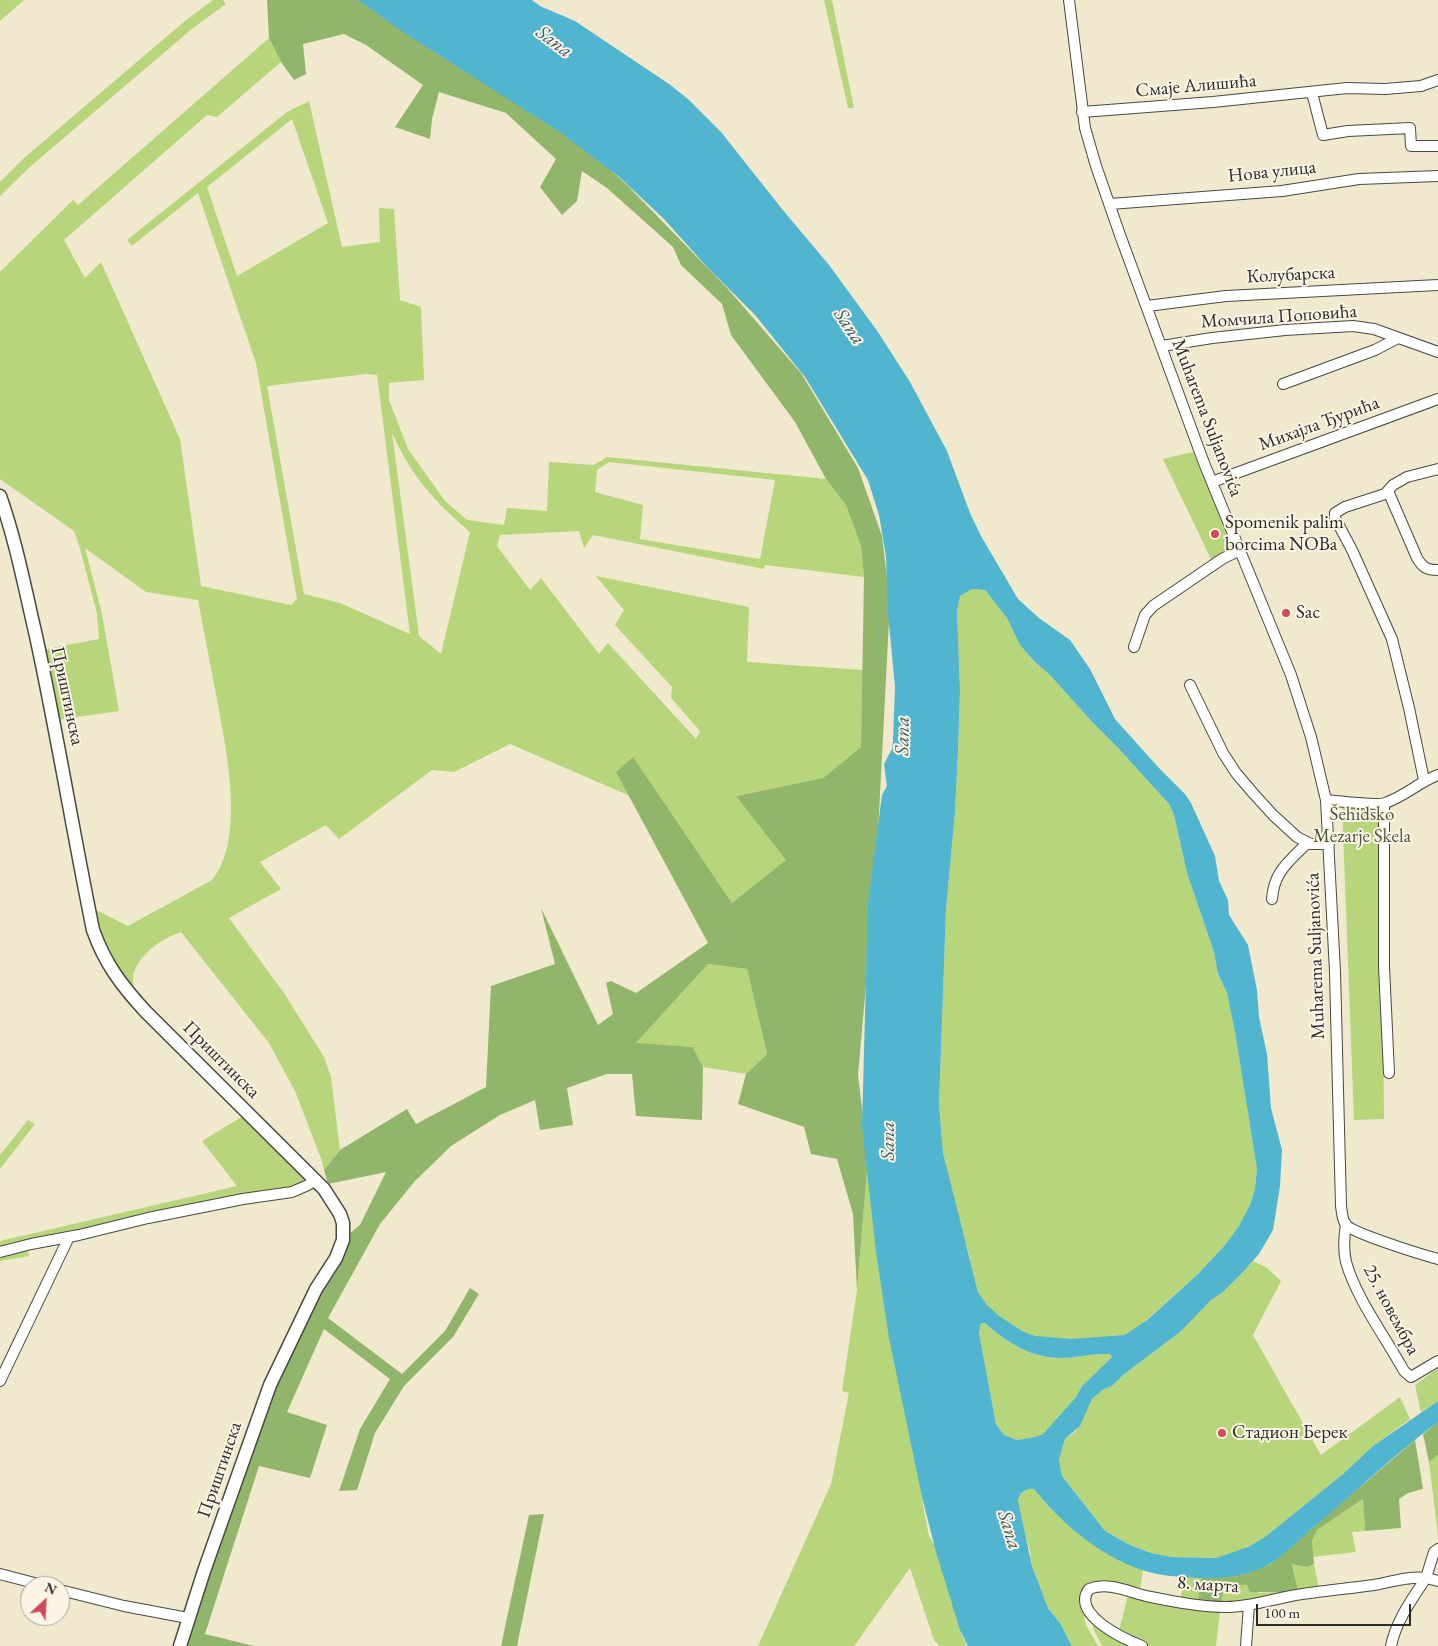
<!DOCTYPE html>
<html>
<head>
<meta charset="utf-8">
<style>
  body { margin:0 }
  #map { position:relative; width:1438px; height:1646px; overflow:hidden; background:#f0e9cd; font-family:"EB Garamond",serif }
  canvas { display:block }
  .north { position:absolute; left:20px; top:1576px; width:50px; height:50px; box-sizing:border-box; background:#fcf5e5; border:1px solid #a8a49b; border-radius:50%; rotate:25deg; font-size:14px; font-weight:700; line-height:20px; text-align:center; color:#2b2b2b }
  .north::after { content:''; display:block; margin:auto; width:18px; height:22px; background:#d1495b; clip-path:polygon(50% 0,100% 100%,50% 72%,0 100%) }
  .scale { position:absolute; left:1256px; top:1604px; width:155px; height:22px; box-sizing:border-box; border:2px solid #2b2b2b; border-top:0; padding-left:6px; font-size:15px; line-height:18px; white-space:nowrap; color:#2b2b2b; -webkit-text-stroke:4px #fcf5e5; paint-order:stroke }
</style>
</head>
<body>
<div id="map">
<canvas width="1438" height="1646"></canvas>
<div class="north">N</div>
<div class="scale">100 m</div>
</div>
<script>
const ctx = document.querySelector('canvas').getContext('2d');
ctx.lineJoin = 'round';
function paint(path, color) { ctx.fillStyle = color; ctx.fill(path, 'evenodd'); }
function trace(path, color, width, dash) { ctx.strokeStyle = color; ctx.lineWidth = width; ctx.lineCap = dash ? 'butt' : 'round'; ctx.setLineDash(dash || []); ctx.stroke(path); }
function label(font, color, halo, rows, align = 'center') {
  ctx.font = font + ' "EB Garamond",serif'; ctx.lineWidth = 4; ctx.setLineDash([]); ctx.textBaseline = 'middle'; ctx.strokeStyle = halo; ctx.fillStyle = color; for (const [text, x, y, turn = 0] of rows) {
    ctx.save(); ctx.translate(x, y); ctx.rotate((+turn || 0) * Math.PI / 180); ctx.textAlign = isNaN(turn) ? turn : align; if (halo) ctx.strokeText(text, 0, 0); ctx.fillText(text, 0, 0); ctx.restore();
  }
}
paint(new Path2D(`
  M 0,0 L 24,0 L 0,21 Z
  M 213,0 L 223,0 L 226,4 L 193,28 L 32,165 L 0,196 L 0,182 L 24,158 L 185,21 Z
  M 824,0 L 832,0 L 854,108 L 848,108 Z
  M 269,38 L 281,62 L 217,117 L 207,115 L 64,240 L 85,278 L 101,262 L 180,439 L 201,586 L 291,605 L 297,599 L 256,363 L 198,193 L 132,246 L 127,240 L 287,112 L 309,101 L 342,247 L 380,242 L 379,208 L 394,209 L 400,300 L 421,307 L 424,380 L 389,383 L 389,400 L 408,449 L 445,501 L 467,520 L 504,525 L 507,508 L 547,511 L 549,462 L 594,465 L 607,457 L 826,479 L 846,505 L 861,546 L 864,577 L 765,565 L 764,569 L 593,535 L 584,548 L 579,531 L 500,535 L 497,546 L 530,590 L 541,578 L 599,654 L 608,643 L 696,739 L 700,731 L 671,698 L 672,687 L 615,625 L 624,610 L 596,576 L 749,607 L 747,662 L 863,670 L 861,747 L 823,778 L 736,796 L 787,860 L 732,903 L 633,758 L 616,772 L 630,796 L 510,744 L 454,772 L 432,770 L 339,839 L 326,825 L 260,862 L 281,889 L 229,918 L 284,993 L 324,1057 L 331,1077 L 340,1150 L 324,1170 L 322,1161 L 295,1091 L 269,1043 L 181,932 C 161,939 142,952 134,972 C 132,979 134,989 134,996 L 107,961 L 92,908 L 128,926 L 212,880 C 247,837 225,745 216,694 C 210,663 204,632 198,600 L 146,592 L 85,548 L 102,614 L 119,711 L 57,720 L 41,650 L 99,639 L 97,614 L 80,548 L 74,531 L 0,479 L 0,272 L 73,200 L 78,205 ZM 292,119 L 328,223 L 237,276 L 207,187 ZM 366,374 L 377,375 L 410,634 L 340,603 L 304,594 L 267,386 ZM 392,433 C 412,477 434,501 470,532 L 441,654 L 419,636 ZM 609,462 L 775,480 L 760,559 L 640,539 L 643,505 L 595,492 L 597,470 Z
  M 1193,452 L 1232,544 L 1229,550 L 1211,559 L 1163,459 Z
  M 972,589 L 985,590 L 1007,618 L 1020,645 L 1035,662 L 1050,675 L 1093,723 L 1120,750 L 1169,804 L 1174,815 L 1187,873 L 1214,952 L 1218,974 L 1227,993 L 1235,1031 L 1257,1169 L 1255,1189 L 1250,1205 L 1239,1227 L 1226,1244 L 1197,1275 L 1127,1337 L 1058,1351 L 994,1318 L 981,1298 L 978,1292 L 968,1251 L 955,1207 L 943,1153 L 939,1104 L 946,910 L 955,812 L 958,752 L 960,690 L 957,612 L 960,596 Z
  M 1342,805 L 1362,806 L 1381,812 L 1384,1119 L 1354,1120 Z
  M 708,964 L 747,969 L 767,1054 L 746,1074 L 703,1067 L 693,1047 L 635,1044 Z
  M 243,1116 L 301,1175 L 304,1180 L 303,1185 L 26,1244 L 29,1256 L 0,1261 L 0,1241 L 237,1186 L 202,1141 Z
  M 28,1120 L 35,1124 L 0,1169 L 0,1155 Z
  M 868,1159 L 925,1516 L 929,1536 L 943,1559 L 964,1599 L 961,1633 L 967,1646 L 940,1646 L 934,1640 L 910,1568 L 854,1646 L 758,1646 L 831,1484 L 849,1393 L 842,1391 L 857,1290 Z
  M 1253,1261 L 1266,1267 L 1281,1281 L 1253,1335 L 1321,1455 L 1400,1397 L 1410,1419 L 1373,1446 L 1343,1474 L 1265,1537 L 1248,1547 L 1232,1554 L 1216,1558 L 1172,1557 L 1151,1553 L 1130,1545 L 1105,1531 L 1062,1476 L 1059,1460 L 1065,1439 L 1076,1431 L 1092,1399 L 1104,1389 L 1112,1386 L 1123,1375 L 1180,1332 L 1191,1320 L 1211,1300 L 1223,1292 Z
  M 981,1323 L 985,1323 C 1006,1343 1031,1358 1061,1358 C 1076,1358 1090,1354 1104,1354 L 1110,1354 L 1112,1357 L 1082,1386 L 1076,1397 L 1043,1434 L 1035,1437 L 1017,1440 L 1004,1435 L 996,1424 L 979,1333 Z
  M 1438,1368 L 1438,1401 L 1421,1412 L 1415,1385 Z
  M 1438,1455 L 1438,1536 L 1429,1462 Z
  M 1031,1488 L 1034,1489 C 1063,1525 1100,1554 1143,1570 L 1140,1591 C 1125,1586 1081,1568 1080,1599 C 1080,1603 1083,1606 1084,1610 C 1085,1614 1084,1618 1085,1622 C 1088,1630 1094,1638 1098,1646 L 1072,1646 L 1060,1623 L 1048,1608 L 1032,1566 L 1030,1551 L 1018,1510 L 1018,1496 L 1026,1490 Z
  M 1363,1499 L 1365,1531 L 1352,1532 L 1356,1552 L 1312,1557 L 1312,1541 L 1317,1530 Z
  M 1292,1563 L 1307,1566 L 1314,1564 L 1319,1589 L 1298,1591 Z
  M 1185,1577 L 1201,1578 L 1198,1602 L 1180,1600 Z
  M 1247,1585 L 1259,1593 L 1280,1592 L 1284,1594 L 1241,1603 L 1221,1603 L 1223,1592 L 1235,1586 Z
  M 1128,1595 L 1220,1611 L 1216,1646 L 1150,1646 L 1119,1631 Z
  M 1093,1623 L 1096,1623 L 1133,1646 L 1102,1646 L 1093,1628 Z`), '#b7d57b');
paint(new Path2D(`
  M 267,0 L 365,0 L 377,11 L 444,57 L 576,138 L 629,187 L 728,289 L 801,373 L 858,468 L 882,536 L 890,601 L 876,872 L 858,1075 L 868,1159 L 857,1290 L 853,1214 L 837,1159 L 811,1154 L 804,1127 L 738,1104 L 746,1074 L 767,1054 L 747,969 L 708,964 L 636,1043 L 693,1047 L 703,1067 L 702,1120 L 636,1116 L 632,1074 L 607,1074 L 567,1088 L 573,1125 L 540,1130 L 535,1100 L 500,1115 L 451,1146 L 414,1182 L 380,1224 L 328,1318 L 402,1374 L 445,1331 L 470,1288 L 479,1294 L 453,1337 L 404,1386 L 375,1433 L 357,1490 L 339,1491 L 360,1429 L 390,1379 L 324,1329 L 287,1412 L 327,1425 L 310,1478 L 259,1466 L 205,1634 L 254,1646 L 185,1646 L 266,1407 L 297,1337 L 328,1281 L 349,1234 L 360,1225 L 386,1172 L 328,1184 L 324,1170 L 340,1150 L 407,1109 L 416,1124 L 486,1087 L 491,986 L 555,964 L 541,908 L 598,1025 L 613,1014 L 606,983 L 611,981 L 636,993 L 708,943 L 616,772 L 633,757 L 732,903 L 786,860 L 736,796 L 823,778 L 861,747 L 864,577 L 861,546 L 846,505 L 826,479 L 795,422 L 731,335 L 722,304 L 681,265 L 673,247 L 607,188 L 582,171 L 577,201 L 562,215 L 540,187 L 556,159 L 506,113 L 439,92 L 432,119 L 430,139 L 395,127 L 423,85 L 366,45 L 344,34 L 303,44 L 306,74 L 294,80 L 281,62 L 269,38 Z
  M 1438,1422 L 1438,1455 L 1429,1462 L 1423,1434 Z
  M 1415,1440 L 1423,1489 L 1408,1493 L 1399,1499 L 1401,1528 L 1365,1531 L 1363,1499 L 1317,1530 L 1312,1541 L 1314,1564 L 1307,1567 L 1292,1564 L 1298,1591 L 1284,1594 L 1280,1592 L 1250,1592 L 1247,1585 L 1235,1586 L 1223,1592 L 1221,1603 L 1198,1602 L 1201,1578 L 1213,1578 L 1270,1564 Z
  M 544,1514 L 517,1646 L 501,1646 L 529,1515 Z`), '#91b66b');
paint(new Path2D(`
  M 358,0 L 532,0 L 540,6 L 575,21 L 669,84 L 688,99 L 721,132 L 782,209 L 829,265 L 878,332 L 910,382 L 947,451 L 970,513 L 981,536 L 1018,599 L 1039,618 L 1070,640 L 1090,669 L 1115,719 L 1159,768 L 1185,794 L 1191,803 L 1215,856 L 1219,881 L 1228,900 L 1229,915 L 1248,945 L 1257,990 L 1259,1017 L 1267,1054 L 1271,1108 L 1282,1150 L 1280,1186 L 1273,1230 L 1259,1254 L 1242,1273 L 1223,1292 L 1211,1300 L 1180,1332 L 1123,1375 L 1112,1386 L 1104,1389 L 1092,1399 L 1080,1426 L 1065,1439 L 1059,1460 L 1062,1476 L 1105,1531 L 1130,1545 L 1151,1553 L 1172,1557 L 1216,1558 L 1248,1547 L 1265,1537 L 1343,1474 L 1373,1446 L 1438,1401 L 1438,1422 C 1393,1455 1353,1495 1310,1530 C 1298,1541 1283,1557 1269,1564 C 1248,1576 1222,1579 1199,1578 C 1180,1577 1160,1576 1142,1570 C 1100,1556 1061,1523 1034,1489 C 1026,1488 1019,1493 1018,1501 L 1032,1566 L 1048,1608 L 1060,1623 L 1072,1646 L 968,1646 L 960,1630 L 936,1552 L 922,1497 L 889,1338 L 876,1252 L 862,1126 L 868,903 L 882,795 L 887,786 L 884,764 L 892,749 L 893,741 L 895,687 L 888,613 L 886,557 L 879,515 L 868,480 L 805,377 L 755,315 L 707,267 L 664,219 L 618,176 L 561,133 L 403,32 ZM 972,589 L 985,590 L 1007,618 L 1020,645 L 1035,662 L 1050,675 L 1093,723 L 1120,750 L 1169,804 L 1174,815 L 1187,873 L 1214,952 L 1218,974 L 1227,993 L 1235,1032 L 1257,1169 L 1255,1189 L 1250,1205 L 1239,1226 L 1226,1244 L 1197,1275 L 1147,1320 L 1125,1335 L 1071,1339 L 1035,1336 L 1022,1331 L 999,1316 L 987,1305 L 978,1292 L 943,1153 L 939,1104 L 946,910 L 955,812 L 958,752 L 960,690 L 957,612 L 960,596 ZM 981,1323 L 985,1323 C 1007,1343 1031,1358 1061,1358 C 1076,1358 1090,1354 1104,1354 L 1110,1354 L 1112,1357 L 1082,1386 L 1076,1397 L 1043,1434 L 1035,1437 L 1017,1440 L 1004,1435 L 996,1424 L 979,1333 Z`), '#52b5d0');
const minor = new Path2D(`
  M 1069,0 L 1085,128 L 1096,166 L 1120,235 L 1204,463 L 1291,675 L 1311,737 L 1326,800 L 1335,972 L 1341,1206 C 1342,1212 1342,1220 1346,1225 C 1355,1234 1423,1255 1438,1259
  M 1312,93 L 1323,135 L 1348,131 L 1410,128 L 1411,146 L 1438,146
  M 1082,112 L 1213,102 L 1347,88 L 1385,89 L 1421,86 L 1438,80
  M 1110,204 L 1282,191 L 1359,179 L 1438,176
  M 1147,306 L 1226,296 L 1438,285
  M 1162,346 L 1212,338 L 1285,330 L 1353,326 L 1374,329 L 1438,352
  M 1283,384 L 1375,350 L 1398,338
  M 1212,482 L 1438,399
  M 1388,491 L 1417,558 C 1423,568 1427,570 1438,570
  M 1134,647 L 1145,615 L 1153,606 L 1222,559 L 1240,550
  M 1190,685 L 1223,753 L 1236,773 L 1253,793 L 1273,815 L 1297,837 L 1311,844 L 1329,844
  M 1424,780 L 1409,708 L 1392,639 L 1352,550 L 1335,518 L 1335,513 L 1345,507 L 1385,494 L 1393,485 L 1407,477 L 1438,469
  M 1326,800 C 1337,801 1377,806 1385,803 C 1404,797 1419,782 1438,775
  M 1384,804 L 1384,966 L 1389,1073
  M 1272,899 C 1274,871 1289,862 1307,843
  M 1346,1224 C 1344,1237 1343,1250 1346,1262 C 1356,1298 1386,1338 1404,1371 L 1411,1377 L 1438,1361
  M 0,1252 L 31,1244 L 79,1235 L 148,1218 L 243,1199 L 292,1192 L 308,1185 L 315,1180
  M 0,1381 L 69,1237
  M 0,1574 L 46,1586
  M 60,1590 L 124,1606 L 188,1618
  M 1142,1646 C 1124,1639 1070,1614 1089,1589 C 1110,1581 1130,1593 1151,1597 C 1176,1602 1201,1607 1227,1607 C 1249,1607 1269,1600 1291,1596 C 1318,1591 1346,1589 1374,1585 C 1391,1582 1408,1576 1426,1578 L 1434,1552 L 1438,1549
  M 1246,1646 L 1249,1605
  M 1391,1646 C 1396,1621 1412,1599 1426,1578 L 1438,1581`);
const tertiary = new Path2D(`
  M 0,496 C 16,541 25,589 36,636 C 57,733 73,832 93,930 C 105,964 122,986 146,1012 L 324,1189 L 340,1214 L 343,1223 L 343,1240 L 336,1258 L 316,1289 L 270,1385 L 204,1571 L 180,1646`);
trace(minor, '#494843', 12);
trace(tertiary, '#494843', 15);
trace(minor, '#fff', 10);
trace(tertiary, '#fff', 12);
for (const [x, y, r, color] of [
  [1215,534,5,"#d1495b"],
  [1286,613,5,"#d1495b"],
  [1222,1433,5,"#d1495b"]
]) { const dot = new Path2D(); dot.arc(x, y, r, 0, 2 * Math.PI); ctx.fillStyle = color; ctx.fill(dot); trace(dot, '#fcf5e5', 2); }
label('19px', '#2b2b2b', '#fcf5e5', [
  ["Смаје Алишића",1196,86,-5],
  ["Нова улица",1272,172,-6],
  ["Колубарска",1291,275,-3],
  ["Момчила Поповића",1279,317,-4],
  ["Muharema Suljanovića",1207,418,69],
  ["Михајла Ђурића",1319,424,-20],
  ["Приштинска",67,696,78],
  ["Muharema Suljanovića",1316,956,-92],
  ["Приштинска",221,1060,45],
  ["25. новембра",1391,1310,62],
  ["Приштинска",220,1470,-71],
  ["8. марта",1208,1585,4]
]);
label('19px', '#2b2b2b', '#fcf5e5', [
  ["Spomenik palim",1225,523],
  ["borcima NOBa",1225,545],
  ["Sac",1296,613],
  ["Стадион Берек",1232,1433]
], 'left');
label('19px', '#4e563f', '#fcf5e5', [
  ["Šehidsko",1362,815],
  ["Mezarje Skela",1362,837]
]);
label('italic 20px', '#395b65', '#fcf5e5', [
  ["Sana",554,42,37],
  ["Sana",849,327,56],
  ["Sana",903,736,-89],
  ["Sana",889,1141,-90],
  ["Sana",1009,1530,73]
]);
</script>
</body>
</html>
